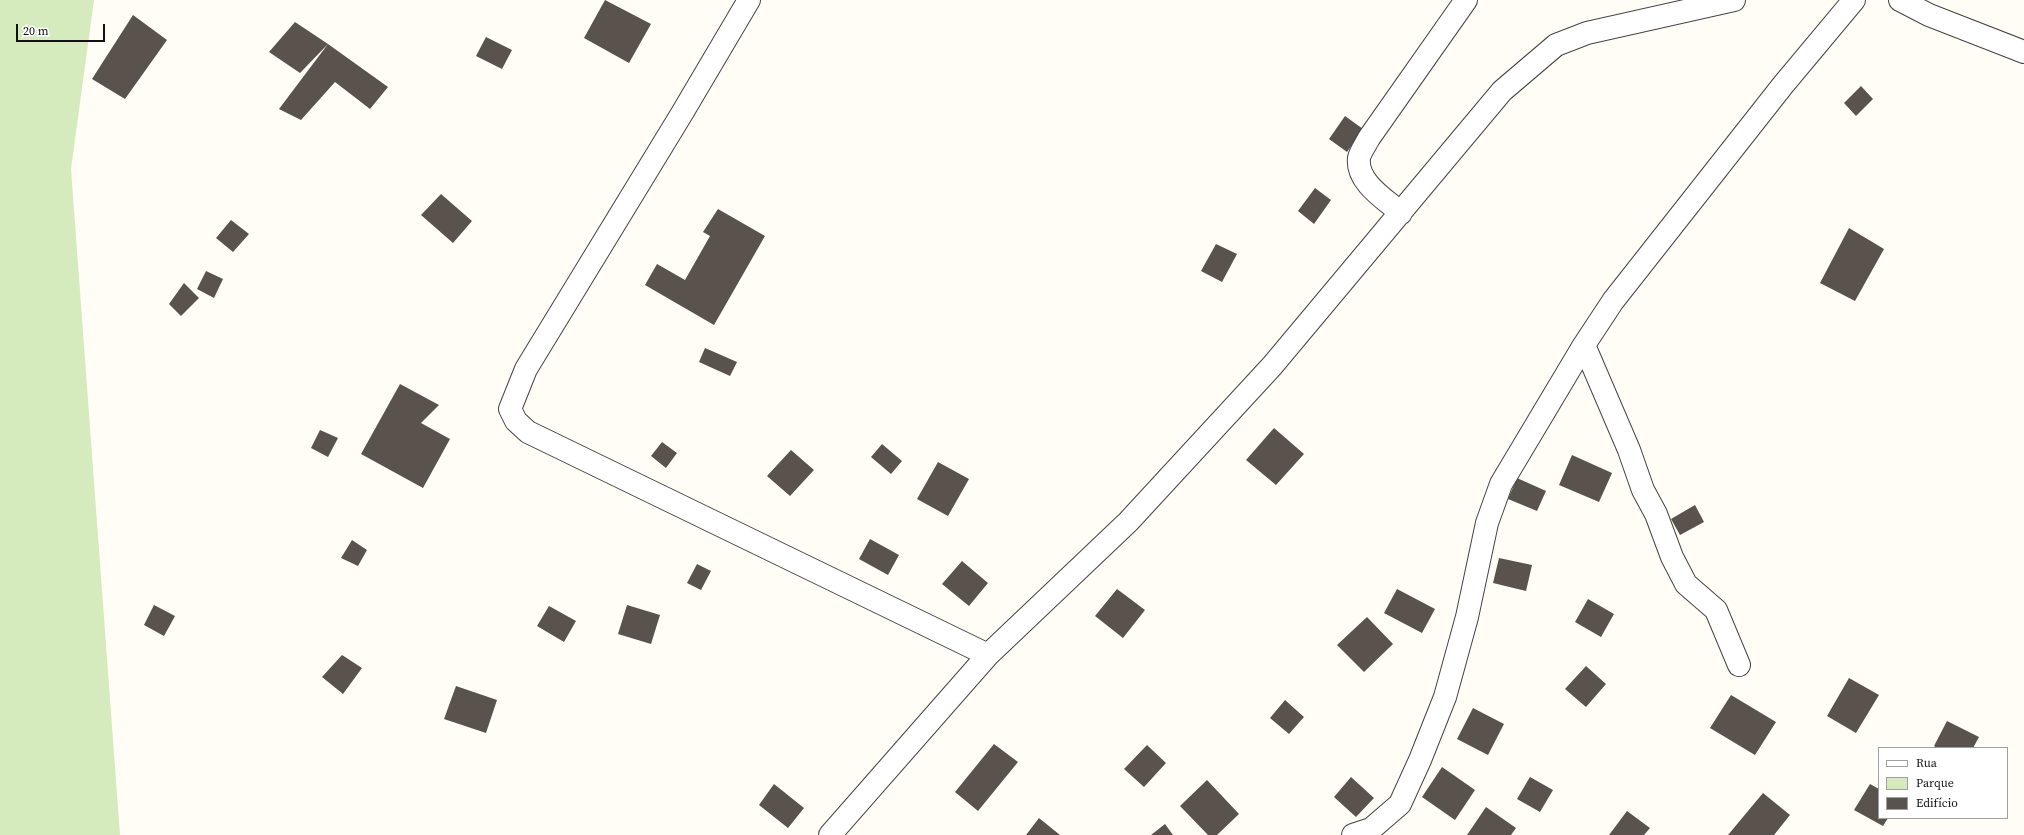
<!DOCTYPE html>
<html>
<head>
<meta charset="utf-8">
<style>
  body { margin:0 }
  #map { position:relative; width:2024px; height:835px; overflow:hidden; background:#fffdf5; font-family:"Source Serif 4",serif }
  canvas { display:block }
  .legend { position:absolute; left:1878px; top:747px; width:130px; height:72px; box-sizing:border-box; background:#fff; border:1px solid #a0a0a0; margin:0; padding:5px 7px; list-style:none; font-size:12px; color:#111 }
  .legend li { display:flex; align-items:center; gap:8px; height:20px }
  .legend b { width:20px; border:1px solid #a0a0a0 }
  .scale { position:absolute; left:16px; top:24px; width:89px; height:18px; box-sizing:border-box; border:2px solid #111; border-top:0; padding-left:5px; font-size:12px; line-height:14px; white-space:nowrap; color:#111; -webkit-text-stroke:3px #fff; paint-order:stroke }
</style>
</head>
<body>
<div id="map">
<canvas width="2024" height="835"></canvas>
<ul class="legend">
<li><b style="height:5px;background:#fff"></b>Rua</li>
<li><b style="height:11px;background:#d5ebbd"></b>Parque</li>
<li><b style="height:11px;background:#5a524d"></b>Edifício</li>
</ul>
<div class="scale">20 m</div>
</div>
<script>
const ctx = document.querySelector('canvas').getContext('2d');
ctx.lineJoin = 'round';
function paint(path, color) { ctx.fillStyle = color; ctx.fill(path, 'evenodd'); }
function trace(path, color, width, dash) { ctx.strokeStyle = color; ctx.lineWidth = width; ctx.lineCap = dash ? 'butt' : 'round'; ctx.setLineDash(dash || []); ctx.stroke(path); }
paint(new Path2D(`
  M 0,0 L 94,0 L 71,169 L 120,835 L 0,835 Z`), '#d5ebbd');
paint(new Path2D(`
  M 605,0 L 651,24 L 629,63 L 584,38 Z
  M 133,15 L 167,40 L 125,99 L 92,79 Z
  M 295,22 L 328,44 L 300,73 L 269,52 Z
  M 486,37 L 512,50 L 502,69 L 476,56 Z
  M 328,44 L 388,87 L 370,109 L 335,82 L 301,120 L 279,109 Z
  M 1861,86 L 1873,99 L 1856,116 L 1844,103 Z
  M 1345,116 L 1363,129 L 1347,152 L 1329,139 Z
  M 1315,188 L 1331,200 L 1314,224 L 1298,211 Z
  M 441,194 L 472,221 L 453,243 L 421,215 Z
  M 718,209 L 765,236 L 714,325 L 645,285 L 657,264 L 685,280 L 710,236 L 703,232 Z
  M 231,220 L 249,234 L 233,252 L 216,238 Z
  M 1849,228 L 1884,249 L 1855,301 L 1820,283 Z
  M 1216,244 L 1237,254 L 1222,282 L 1201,271 Z
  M 206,271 L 223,279 L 214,298 L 197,289 Z
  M 184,283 L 199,298 L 181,316 L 169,304 Z
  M 705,348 L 737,362 L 730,376 L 699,362 Z
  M 400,384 L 439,405 L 421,423 L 450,439 L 423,488 L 361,454 Z
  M 1274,428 L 1304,454 L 1276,485 L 1246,460 Z
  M 320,430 L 338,438 L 328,457 L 311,448 Z
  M 662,442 L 677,453 L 666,468 L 651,456 Z
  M 882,444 L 902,461 L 891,474 L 871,457 Z
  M 791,450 L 814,470 L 790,496 L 767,476 Z
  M 1572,455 L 1612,473 L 1599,502 L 1559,485 Z
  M 938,462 L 969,479 L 948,516 L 917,499 Z
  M 1517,478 L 1546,491 L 1537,511 L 1508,499 Z
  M 1695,505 L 1704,522 L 1680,535 L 1671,519 Z
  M 870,539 L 899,555 L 888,575 L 859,559 Z
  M 352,540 L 367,550 L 358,566 L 341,558 Z
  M 1499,558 L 1532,565 L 1526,591 L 1493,583 Z
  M 962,561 L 988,583 L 969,606 L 942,584 Z
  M 697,564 L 711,571 L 701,590 L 687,583 Z
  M 1117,589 L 1145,610 L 1123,638 L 1095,616 Z
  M 1397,589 L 1435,609 L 1422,633 L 1384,613 Z
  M 1588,599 L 1614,614 L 1601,637 L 1575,622 Z
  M 154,605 L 175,616 L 164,636 L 144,625 Z
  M 627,605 L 660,615 L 651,644 L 618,634 Z
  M 549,606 L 576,621 L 564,642 L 537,626 Z
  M 1367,617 L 1393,644 L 1364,672 L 1337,645 Z
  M 342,655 L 362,668 L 343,694 L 322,677 Z
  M 1586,666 L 1606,684 L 1586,707 L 1565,689 Z
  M 1849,678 L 1879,695 L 1856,733 L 1827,716 Z
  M 456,686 L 497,700 L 486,733 L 444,719 Z
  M 1731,695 L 1776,722 L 1755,755 L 1710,728 Z
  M 1285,700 L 1304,717 L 1289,734 L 1270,718 Z
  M 1473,708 L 1504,724 L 1488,755 L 1457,739 Z
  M 1947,721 L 1979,737 L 1973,748 L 1937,748 L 1934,746 Z
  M 994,744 L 1018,762 L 978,811 L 955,792 Z
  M 1147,745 L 1166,763 L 1144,787 L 1124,769 Z
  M 1442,767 L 1475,790 L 1455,820 L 1422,797 Z
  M 1351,777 L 1374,798 L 1356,817 L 1334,797 Z
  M 1530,777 L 1553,790 L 1540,812 L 1517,799 Z
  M 1207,780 L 1239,814 L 1217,835 L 1208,835 L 1180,806 Z
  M 774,784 L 804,808 L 788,828 L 759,805 Z
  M 1870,784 L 1879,789 L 1879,818 L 1888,818 L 1883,826 L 1854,810 Z
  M 1763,793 L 1790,815 L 1774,835 L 1728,835 Z
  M 1486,807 L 1516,828 L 1511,835 L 1467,835 Z
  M 1627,811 L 1650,828 L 1644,835 L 1609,835 Z
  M 1039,818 L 1060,835 L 1026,835 Z
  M 1165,824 L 1173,835 L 1151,835 Z`), '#5a524d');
const minor = new Path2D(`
  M 749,0 L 681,115 L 526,369 L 510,409 L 516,421 L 528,432 L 988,655
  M 1900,0 L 1929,15 L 2024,52
  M 1401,213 C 1385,199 1356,182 1359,158 C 1360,152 1366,144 1369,138 L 1466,0
  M 1584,345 L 1629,450 L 1643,490 L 1656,514 L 1672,557 L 1686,584 L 1716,610 L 1739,665
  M 830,835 L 988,655 L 1128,522 L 1272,366 L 1502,91 L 1556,45 L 1587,33 L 1734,0
  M 1353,835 L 1371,829 L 1400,804 L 1420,760 L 1445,697 L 1467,617 L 1487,523 L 1501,484 L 1584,345 L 1613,301 L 1783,85 L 1854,0`);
trace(minor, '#444', 24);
trace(minor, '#fff', 22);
</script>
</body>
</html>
